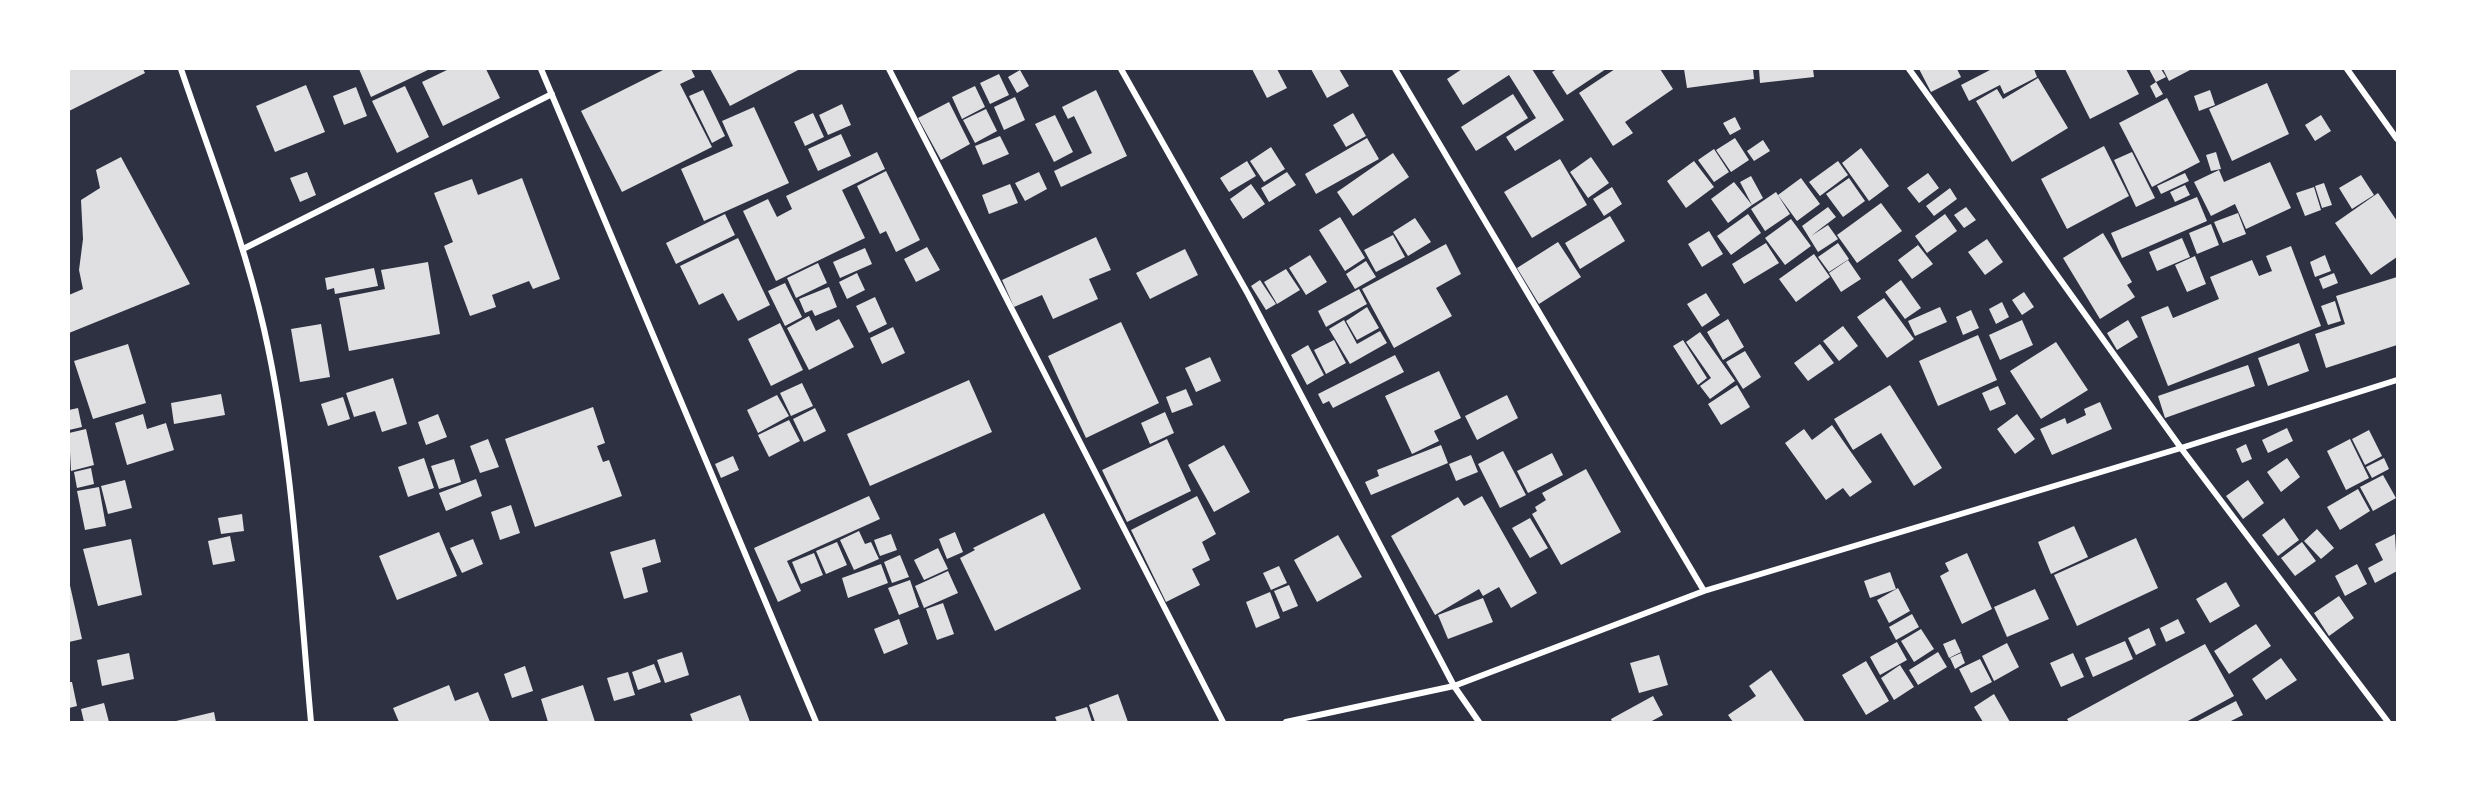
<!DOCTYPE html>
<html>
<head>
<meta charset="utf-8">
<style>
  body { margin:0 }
  #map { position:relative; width:2466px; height:791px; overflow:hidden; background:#2d3142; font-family:"PT Sans Narrow",sans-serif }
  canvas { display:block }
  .frame { position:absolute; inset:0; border:70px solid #fff; pointer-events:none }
</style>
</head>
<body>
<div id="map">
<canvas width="2466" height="791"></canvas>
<div class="frame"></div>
</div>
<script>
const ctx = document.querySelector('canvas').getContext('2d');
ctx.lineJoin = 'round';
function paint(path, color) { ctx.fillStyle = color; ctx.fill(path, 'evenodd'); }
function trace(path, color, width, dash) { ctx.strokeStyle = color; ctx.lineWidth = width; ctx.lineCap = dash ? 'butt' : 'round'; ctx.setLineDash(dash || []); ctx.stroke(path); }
paint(new Path2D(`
  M 69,69 L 143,69 L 145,73 L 69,111 Z
  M 359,69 L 430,69 L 371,97 Z
  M 449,69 L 486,69 L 500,98 L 443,126 L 422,82 Z
  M 665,69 L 691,69 L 695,77 L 680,84 L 712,147 L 622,192 L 581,111 Z
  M 710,69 L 800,69 L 730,106 Z
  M 1252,69 L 1277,69 L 1287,88 L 1267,98 Z
  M 1311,69 L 1339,69 L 1349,86 L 1327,98 Z
  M 1462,69 L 1532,69 L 1564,120 L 1515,151 L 1506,137 L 1536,118 L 1509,75 L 1463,105 L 1447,79 Z
  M 1557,69 L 1606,69 L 1567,95 L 1552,72 Z
  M 1615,69 L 1660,69 L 1673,89 L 1625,122 L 1633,133 L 1613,146 L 1579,93 Z
  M 1684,69 L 1753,69 L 1754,79 L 1687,88 Z
  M 1759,69 L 1813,69 L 1814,77 L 1760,83 Z
  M 1919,69 L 1957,69 L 1961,77 L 1931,92 Z
  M 1992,69 L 2034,69 L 2037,77 L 2004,94 L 2000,85 L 1969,101 L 1961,85 Z
  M 2065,69 L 2126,69 L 2139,94 L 2090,119 Z
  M 2149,69 L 2161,69 L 2166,77 L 2156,82 Z
  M 2163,69 L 2192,69 L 2169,81 Z
  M 1020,70 L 1029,86 L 1017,93 L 1008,77 Z
  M 999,74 L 1009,95 L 990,104 L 980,83 Z
  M 2038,78 L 2068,128 L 2012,162 L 1976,101 L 1997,89 L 2003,99 Z
  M 2156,82 L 2163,94 L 2156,98 L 2150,86 Z
  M 2267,83 L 2289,134 L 2232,161 L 2209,109 Z
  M 306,85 L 325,132 L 275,152 L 256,106 Z
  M 405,86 L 429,137 L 397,153 L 372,101 Z
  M 975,86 L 985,107 L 962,119 L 952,97 Z
  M 356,87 L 367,116 L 344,125 L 333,96 Z
  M 703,90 L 725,136 L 712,143 L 689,96 Z
  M 1096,90 L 1127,156 L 1061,187 L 1054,171 L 1092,153 L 1074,116 L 1068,119 L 1062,107 Z
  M 2210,90 L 2215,105 L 2199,111 L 2194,96 Z
  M 1513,94 L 1528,118 L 1476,151 L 1461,127 Z
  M 1015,97 L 1025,120 L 1004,130 L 994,107 Z
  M 2167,98 L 2200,162 L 2152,187 L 2119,123 Z
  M 949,102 L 970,144 L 941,160 L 918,118 Z
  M 842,104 L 851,125 L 828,135 L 819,115 Z
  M 754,107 L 789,183 L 704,221 L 681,169 L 733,146 L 722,121 Z
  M 986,109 L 997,131 L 975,143 L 963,120 Z
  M 813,113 L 824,137 L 805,146 L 794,122 Z
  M 1353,113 L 1366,136 L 1346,147 L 1333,125 Z
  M 1055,115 L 1073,152 L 1054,162 L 1035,124 Z
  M 2321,115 L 2331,131 L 2315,141 L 2305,125 Z
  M 1735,117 L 1741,129 L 1730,135 L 1723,123 Z
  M 841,134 L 851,156 L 818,171 L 808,149 Z
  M 1000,136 L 1009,154 L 983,165 L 975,146 Z
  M 1367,138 L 1379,159 L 1316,194 L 1305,174 Z
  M 1735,138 L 1749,160 L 1731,172 L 1716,150 Z
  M 1763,140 L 1770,151 L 1754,161 L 1747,151 Z
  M 2104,146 L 2129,196 L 2067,229 L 2041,179 Z
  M 1271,147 L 1285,169 L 1264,182 L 1250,161 Z
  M 1861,148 L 1889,186 L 1869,201 L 1842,163 Z
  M 1714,149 L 1729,172 L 1714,182 L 1698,160 Z
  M 877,152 L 885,169 L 842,190 L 865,238 L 776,281 L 743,211 L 768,199 L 777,217 L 792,209 L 786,196 Z
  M 2132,152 L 2155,198 L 2136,207 L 2114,160 Z
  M 2216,152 L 2221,169 L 2211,171 L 2206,155 Z
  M 1393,153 L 1409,177 L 1353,216 L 1337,192 Z
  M 121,157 L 190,284 L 69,333 L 69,295 L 83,289 L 79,270 L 83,239 L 81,200 L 100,188 L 96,170 Z
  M 1591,157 L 1609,183 L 1588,198 L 1570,172 Z
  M 1560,159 L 1587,205 L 1532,238 L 1504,192 Z
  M 1247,161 L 1256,176 L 1229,192 L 1220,178 Z
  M 1694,161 L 1714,187 L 1686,208 L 1667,181 Z
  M 1838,161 L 1848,175 L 1820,196 L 1809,182 Z
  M 2270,162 L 2291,208 L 2246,229 L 2235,204 L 2211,216 L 2194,182 L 2219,170 L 2224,182 Z
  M 886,171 L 920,240 L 896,252 L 886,231 L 880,234 L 857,186 Z
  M 307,172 L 316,195 L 300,202 L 290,178 Z
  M 1039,172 L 1047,189 L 1025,201 L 1015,183 Z
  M 1287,172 L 1296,185 L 1269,202 L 1261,188 Z
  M 1928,173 L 1939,188 L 1919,203 L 1907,188 Z
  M 2185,173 L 2189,181 L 2161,194 L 2157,186 Z
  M 2361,175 L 2374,195 L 2352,209 L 2339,188 Z
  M 1751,176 L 1763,198 L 1752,205 L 1740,182 Z
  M 522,178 L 560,279 L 533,289 L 529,281 L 492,295 L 496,307 L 470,316 L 444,246 L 453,242 L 434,193 L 472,179 L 478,195 Z
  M 1801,178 L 1820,204 L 1797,221 L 1778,195 Z
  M 1849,178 L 1865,201 L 1843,217 L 1826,194 Z
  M 1734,182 L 1752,205 L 1728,223 L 1711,199 Z
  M 2324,183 L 2332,205 L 2322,208 L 2315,186 Z
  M 1010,184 L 1018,203 L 989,214 L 982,195 Z
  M 1251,184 L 1265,204 L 1243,219 L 1230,199 Z
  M 2185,185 L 2190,195 L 2175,202 L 2170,192 Z
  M 1612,187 L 1622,204 L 1604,216 L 1593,199 Z
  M 2314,187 L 2321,210 L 2305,216 L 2296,193 Z
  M 1950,188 L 1957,199 L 1934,216 L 1926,206 Z
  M 1776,192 L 1790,214 L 1765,231 L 1751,209 Z
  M 2378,193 L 2397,221 L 2397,257 L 2371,275 L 2335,223 Z
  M 2197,197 L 2207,221 L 2122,258 L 2111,233 Z
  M 1881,203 L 1902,231 L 1857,263 L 1837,235 Z
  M 1828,207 L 1836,217 L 1811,236 L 1828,225 L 1838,239 L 1818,252 L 1802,226 Z
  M 1966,207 L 1976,220 L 1964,228 L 1954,215 Z
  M 2238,213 L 2246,234 L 2223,243 L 2214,222 Z
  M 725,214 L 735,235 L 676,264 L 666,243 Z
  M 1748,214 L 1761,233 L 1731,255 L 1717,236 Z
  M 1945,214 L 1957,231 L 1927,253 L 1915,236 Z
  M 1610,216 L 1625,241 L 1580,269 L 1565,243 Z
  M 1340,217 L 1365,258 L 1345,271 L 1319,230 Z
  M 1415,218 L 1431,242 L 1408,256 L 1393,232 Z
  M 1791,219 L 1811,246 L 1785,265 L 1765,238 Z
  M 2211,224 L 2219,245 L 2197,254 L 2189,233 Z
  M 1709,231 L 1723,254 L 1702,267 L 1688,244 Z
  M 2103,233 L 2132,282 L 2127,285 L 2135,297 L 2100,319 L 2063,258 Z
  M 1393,235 L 1405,257 L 1376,272 L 1364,250 Z
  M 1096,237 L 1111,270 L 1089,279 L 1098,299 L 1053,319 L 1042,295 L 1014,307 L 1002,280 Z
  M 738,238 L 770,305 L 738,321 L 723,293 L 699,305 L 680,266 Z
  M 2182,238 L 2190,257 L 2157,271 L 2149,252 Z
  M 1987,239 L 2003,262 L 1985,275 L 1968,252 Z
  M 1558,242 L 1581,277 L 1539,304 L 1517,268 Z
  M 1766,243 L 1779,263 L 1744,284 L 1732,264 Z
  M 1838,243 L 1849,259 L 1829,272 L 1818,257 Z
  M 1446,244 L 1461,274 L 1436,288 L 1452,316 L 1394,348 L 1362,289 Z
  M 1918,245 L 1933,264 L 1912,279 L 1898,260 Z
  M 2291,246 L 2321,326 L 2168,386 L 2141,317 L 2168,306 L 2173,318 L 2219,299 L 2210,277 L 2252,260 L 2259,276 L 2272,271 L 2266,256 Z
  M 927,247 L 940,270 L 916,282 L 904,259 Z
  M 865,248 L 872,264 L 840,278 L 833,262 Z
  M 1185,249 L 1198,275 L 1150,299 L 1136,273 Z
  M 1814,254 L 1830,277 L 1796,302 L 1779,279 Z
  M 1310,255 L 1327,282 L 1306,295 L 1289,268 Z
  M 2325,255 L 2331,271 L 2315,277 L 2310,262 Z
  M 2195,256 L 2206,284 L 2187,292 L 2175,265 Z
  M 1848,260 L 1861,279 L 1841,292 L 1829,273 Z
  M 1366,261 L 1376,277 L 1355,289 L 1346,274 Z
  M 428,262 L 440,334 L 349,351 L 339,298 L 385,289 L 381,270 Z
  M 818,263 L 827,283 L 796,298 L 787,278 Z
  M 374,268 L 378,286 L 335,294 L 334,288 L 327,290 L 325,278 Z
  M 1286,269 L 1300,290 L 1277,304 L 1264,282 Z
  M 857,273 L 865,290 L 847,299 L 839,282 Z
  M 2334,273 L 2338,283 L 2323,289 L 2319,279 Z
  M 2397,277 L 2397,345 L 2326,368 L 2315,334 L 2345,324 L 2336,296 Z
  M 1260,280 L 1276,304 L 1266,310 L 1251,286 Z
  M 1901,280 L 1921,308 L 1905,319 L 1885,292 Z
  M 785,283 L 802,317 L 785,326 L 768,291 Z
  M 829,287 L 837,307 L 815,316 L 812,310 L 805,313 L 799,299 Z
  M 1359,289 L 1367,304 L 1326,327 L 1318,311 Z
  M 2024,292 L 2034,307 L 2022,315 L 2012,300 Z
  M 1706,293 L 1720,315 L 1702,327 L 1687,304 Z
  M 875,297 L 887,324 L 869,333 L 856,306 Z
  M 1884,298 L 1914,339 L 1887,358 L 1857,317 Z
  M 2335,301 L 2341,321 L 2328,325 L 2321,306 Z
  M 2002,302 L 2009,317 L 1996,324 L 1989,309 Z
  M 1367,307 L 1379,328 L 1357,340 L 1346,321 Z
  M 1940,307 L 1947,322 L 1915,336 L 1908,321 Z
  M 1971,310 L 1979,328 L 1963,335 L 1956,317 Z
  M 809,316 L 816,331 L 839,319 L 854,347 L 809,370 L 787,328 Z
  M 1728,319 L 1744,347 L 1723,360 L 1707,332 Z
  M 1344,320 L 1357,344 L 1380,331 L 1387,343 L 1350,364 L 1329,329 Z
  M 2022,320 L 2033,345 L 2000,360 L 1989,335 Z
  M 2128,320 L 2138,337 L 2117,350 L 2107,333 Z
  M 1121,322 L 1159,403 L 1086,438 L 1048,356 Z
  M 780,323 L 803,370 L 771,386 L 748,339 Z
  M 321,324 L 330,377 L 300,382 L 291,329 Z
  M 1843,326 L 1858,346 L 1839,361 L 1823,341 Z
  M 893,327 L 905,353 L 882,364 L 870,338 Z
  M 1700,332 L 1735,381 L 1710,399 L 1700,386 L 1711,378 L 1686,342 Z
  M 1978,335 L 1997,380 L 1938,406 L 1919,361 Z
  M 1334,340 L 1346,363 L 1326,374 L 1314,350 Z
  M 1683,340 L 1707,378 L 1698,385 L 1673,346 Z
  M 2056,342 L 2088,390 L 2041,419 L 2010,371 Z
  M 2299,343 L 2309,371 L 2268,386 L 2258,358 Z
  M 128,344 L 146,403 L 93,419 L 74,361 Z
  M 1820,344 L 1834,363 L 1808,381 L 1794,363 Z
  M 1308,345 L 1324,375 L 1307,385 L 1291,355 Z
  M 1745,351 L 1761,377 L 1743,389 L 1726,362 Z
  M 1395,355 L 1404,372 L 1333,408 L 1329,401 L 1323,404 L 1318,394 Z
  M 1210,357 L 1221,381 L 1196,392 L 1185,368 Z
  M 2248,365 L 2255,386 L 2165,418 L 2158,396 Z
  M 1439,371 L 1461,418 L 1434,431 L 1439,441 L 1412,454 L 1385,396 Z
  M 393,378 L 407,424 L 382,432 L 375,411 L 354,417 L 346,393 Z
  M 969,380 L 992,432 L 870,486 L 847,434 Z
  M 802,383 L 813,406 L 791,416 L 780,393 Z
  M 1737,385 L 1750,407 L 1721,425 L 1708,404 Z
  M 1890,385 L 1942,468 L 1914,486 L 1881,433 L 1853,450 L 1834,419 Z
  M 1998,386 L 2006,404 L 1990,411 L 1982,393 Z
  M 1186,389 L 1193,405 L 1172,413 L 1166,397 Z
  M 221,394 L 225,415 L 174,424 L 171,403 Z
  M 777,395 L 789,416 L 758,433 L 747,410 Z
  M 1507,395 L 1518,418 L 1477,440 L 1465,416 Z
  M 343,397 L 350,419 L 328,426 L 321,404 Z
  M 2100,402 L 2112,429 L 2052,455 L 2040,429 L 2065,418 L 2067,424 L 2086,415 L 2084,409 Z
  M 593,407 L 605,443 L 597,446 L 603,462 L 609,460 L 622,496 L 535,527 L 505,439 Z
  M 78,408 L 82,427 L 69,430 L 69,410 Z
  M 815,408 L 826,431 L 804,442 L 793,419 Z
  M 1165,412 L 1174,433 L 1150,444 L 1141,423 Z
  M 143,414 L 147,429 L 166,423 L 174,450 L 127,465 L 115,423 Z
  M 438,414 L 447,437 L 426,445 L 418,422 Z
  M 2017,414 L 2035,439 L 2015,454 L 1997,429 Z
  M 789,420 L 800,441 L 769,457 L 758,435 Z
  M 1832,425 L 1872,482 L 1850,497 L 1843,488 L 1826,500 L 1785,443 L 1804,429 L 1812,440 Z
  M 2287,428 L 2293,441 L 2268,453 L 2262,440 Z
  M 86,429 L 94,465 L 71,471 L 69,433 Z
  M 2369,430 L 2382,456 L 2365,465 L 2352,439 Z
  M 488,439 L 499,467 L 480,473 L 470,446 Z
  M 1167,439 L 1191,491 L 1127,522 L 1102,470 Z
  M 2350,439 L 2369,478 L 2346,490 L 2327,451 Z
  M 2246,444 L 2252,459 L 2242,463 L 2236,449 Z
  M 1224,445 L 1250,492 L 1214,512 L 1188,465 Z
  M 1441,445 L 1448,463 L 1371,495 L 1365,482 L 1379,476 L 1377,470 Z
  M 1503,451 L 1526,495 L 1500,508 L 1478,464 Z
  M 1552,453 L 1563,475 L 1528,493 L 1517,471 Z
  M 1471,455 L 1478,472 L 1456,481 L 1449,464 Z
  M 733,456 L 739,470 L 721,478 L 715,464 Z
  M 424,458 L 434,488 L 408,497 L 398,467 Z
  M 2287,458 L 2300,477 L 2281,492 L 2267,472 Z
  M 2384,458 L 2389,469 L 2372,478 L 2366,467 Z
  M 454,459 L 461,482 L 439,489 L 431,466 Z
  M 91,468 L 94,484 L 77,488 L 74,472 Z
  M 1586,469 L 1621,532 L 1561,565 L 1532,514 L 1537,511 L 1535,507 L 1546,500 L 1542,493 Z
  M 2383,475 L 2396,498 L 2373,511 L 2360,487 Z
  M 476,479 L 482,496 L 446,511 L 439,493 Z
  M 125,480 L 132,508 L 108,514 L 101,486 Z
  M 2248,480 L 2264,503 L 2243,519 L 2226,496 Z
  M 99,487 L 106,526 L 85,530 L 77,491 Z
  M 2358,489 L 2370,511 L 2340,530 L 2327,507 Z
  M 869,496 L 880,519 L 787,561 L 801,591 L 778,602 L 754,548 Z
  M 1197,496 L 1216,534 L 1202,542 L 1210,560 L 1192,569 L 1200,585 L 1166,602 L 1131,530 Z
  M 1482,496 L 1537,593 L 1511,608 L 1499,587 L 1483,596 L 1479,589 L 1435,615 L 1391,536 L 1458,497 L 1464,506 Z
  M 511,505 L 520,533 L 500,540 L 491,512 Z
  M 1044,513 L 1081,589 L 995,631 L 960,558 L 975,550 L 973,548 Z
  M 242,514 L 244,531 L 221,534 L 218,518 Z
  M 1530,518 L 1548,548 L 1530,558 L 1512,528 Z
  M 2284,518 L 2299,540 L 2278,556 L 2262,535 Z
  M 2074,526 L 2088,557 L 2051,574 L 2038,542 Z
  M 2317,529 L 2334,548 L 2321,559 L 2304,541 Z
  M 859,531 L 865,544 L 871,542 L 879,559 L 854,570 L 840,540 Z
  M 439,532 L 457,576 L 397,600 L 379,556 Z
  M 955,532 L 963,552 L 947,559 L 939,539 Z
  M 891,534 L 897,550 L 880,556 L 874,540 Z
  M 2395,534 L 2397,571 L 2375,583 L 2368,568 L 2383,560 L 2375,544 Z
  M 1338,535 L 1362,577 L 1317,602 L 1294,560 Z
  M 230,536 L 235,561 L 213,565 L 208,541 Z
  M 2136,538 L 2158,588 L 2077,626 L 2054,575 Z
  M 131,539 L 142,595 L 98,606 L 83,549 Z
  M 473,539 L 483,564 L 462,573 L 450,548 Z
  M 655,539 L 661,562 L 642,568 L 648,592 L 624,599 L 610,552 Z
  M 837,542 L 847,565 L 826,574 L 816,551 Z
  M 2302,542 L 2316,561 L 2295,576 L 2281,558 Z
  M 938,548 L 948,569 L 924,580 L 914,560 Z
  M 814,553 L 823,575 L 801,584 L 792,562 Z
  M 1967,553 L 1992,609 L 1962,624 L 1940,576 L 1949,571 L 1945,563 Z
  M 900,555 L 909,577 L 892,583 L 884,562 Z
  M 881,564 L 888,583 L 848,598 L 842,578 Z
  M 2357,564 L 2367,584 L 2345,596 L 2335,576 Z
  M 1279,566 L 1287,583 L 1271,590 L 1263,573 Z
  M 948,571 L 958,593 L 924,608 L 915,586 Z
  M 1890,572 L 1896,589 L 1870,598 L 1864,581 Z
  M 910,580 L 919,607 L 899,615 L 888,588 Z
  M 69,581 L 82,639 L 69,642 Z
  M 2226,582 L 2240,606 L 2210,623 L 2196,599 Z
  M 1289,585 L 1298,606 L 1283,612 L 1274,591 Z
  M 1898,588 L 1910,611 L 1889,623 L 1877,600 Z
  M 2035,589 L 2049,619 L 2007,637 L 1994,607 Z
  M 1270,592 L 1280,618 L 1256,628 L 1246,602 Z
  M 2339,596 L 2354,618 L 2329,636 L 2314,613 Z
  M 1483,598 L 1493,622 L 1448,639 L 1438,615 Z
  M 943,603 L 954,634 L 937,640 L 926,609 Z
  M 1912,614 L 1919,627 L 1896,640 L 1889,627 Z
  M 899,619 L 908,644 L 884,654 L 874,629 Z
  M 2178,619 L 2185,633 L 2166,642 L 2160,628 Z
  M 2256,624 L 2271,646 L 2229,674 L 2214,651 Z
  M 2149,628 L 2156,645 L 2136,655 L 2128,638 Z
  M 1921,629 L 1934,649 L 1914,662 L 1901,641 Z
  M 1955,639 L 1961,652 L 1949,658 L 1943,644 Z
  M 2125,641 L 2133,659 L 2093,677 L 2085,658 Z
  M 1897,642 L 1907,660 L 1880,675 L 1870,657 Z
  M 2007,643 L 2019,667 L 1994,681 L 1982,656 Z
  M 2205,644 L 2234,696 L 2186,722 L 2069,722 L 2067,719 Z
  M 682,652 L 689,675 L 665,683 L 657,660 Z
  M 1938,652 L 1947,667 L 1918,685 L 1909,670 Z
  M 129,653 L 134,679 L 102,686 L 97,660 Z
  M 1961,653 L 1965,663 L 1955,669 L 1950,658 Z
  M 2073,653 L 2084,677 L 2061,687 L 2050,663 Z
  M 1659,655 L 1668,685 L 1639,693 L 1630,663 Z
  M 2281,658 L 2297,680 L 2266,700 L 2252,679 Z
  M 1980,659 L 1992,682 L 1971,693 L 1959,669 Z
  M 1866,661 L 1889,701 L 1866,715 L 1842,675 Z
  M 654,664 L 661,682 L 638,690 L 632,672 Z
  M 1900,665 L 1914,687 L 1894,700 L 1881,678 Z
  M 525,666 L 533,691 L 512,698 L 504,674 Z
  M 1771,670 L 1805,722 L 1733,722 L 1728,715 L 1756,696 L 1749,686 Z
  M 628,672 L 635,695 L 614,701 L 607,678 Z
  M 69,682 L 72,682 L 77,706 L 69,708 Z
  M 449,685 L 455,701 L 478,692 L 490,722 L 399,722 L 393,708 Z
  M 583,685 L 595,722 L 548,722 L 541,699 Z
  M 1118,694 L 1128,722 L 1095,722 L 1089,705 Z
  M 1994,694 L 2010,722 L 1983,722 L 1974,707 Z
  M 740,695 L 750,722 L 693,722 L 690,714 Z
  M 1653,696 L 1663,715 L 1650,722 L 1612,722 L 1611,719 Z
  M 2236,701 L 2243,715 L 2229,722 L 2196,722 Z
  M 104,703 L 109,722 L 84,722 L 81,709 Z
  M 1087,707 L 1092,722 L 1057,722 L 1055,717 Z
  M 214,712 L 216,722 L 176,722 L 176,721 Z`), '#e0e0e3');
trace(new Path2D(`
  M 181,69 C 210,155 244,240 264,329 C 293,457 299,591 311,722
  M 541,69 L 816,722
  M 889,69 L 1223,722
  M 1121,69 L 1248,294 L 1454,686 L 1479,722
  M 1395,69 L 1704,591
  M 1909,69 L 2181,448 L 2388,722
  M 2347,69 L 2397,139
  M 243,249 L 552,94
  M 1286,722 L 1454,686 L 1704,591 L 2181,448 L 2397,380`), '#fff', 6);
</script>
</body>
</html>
